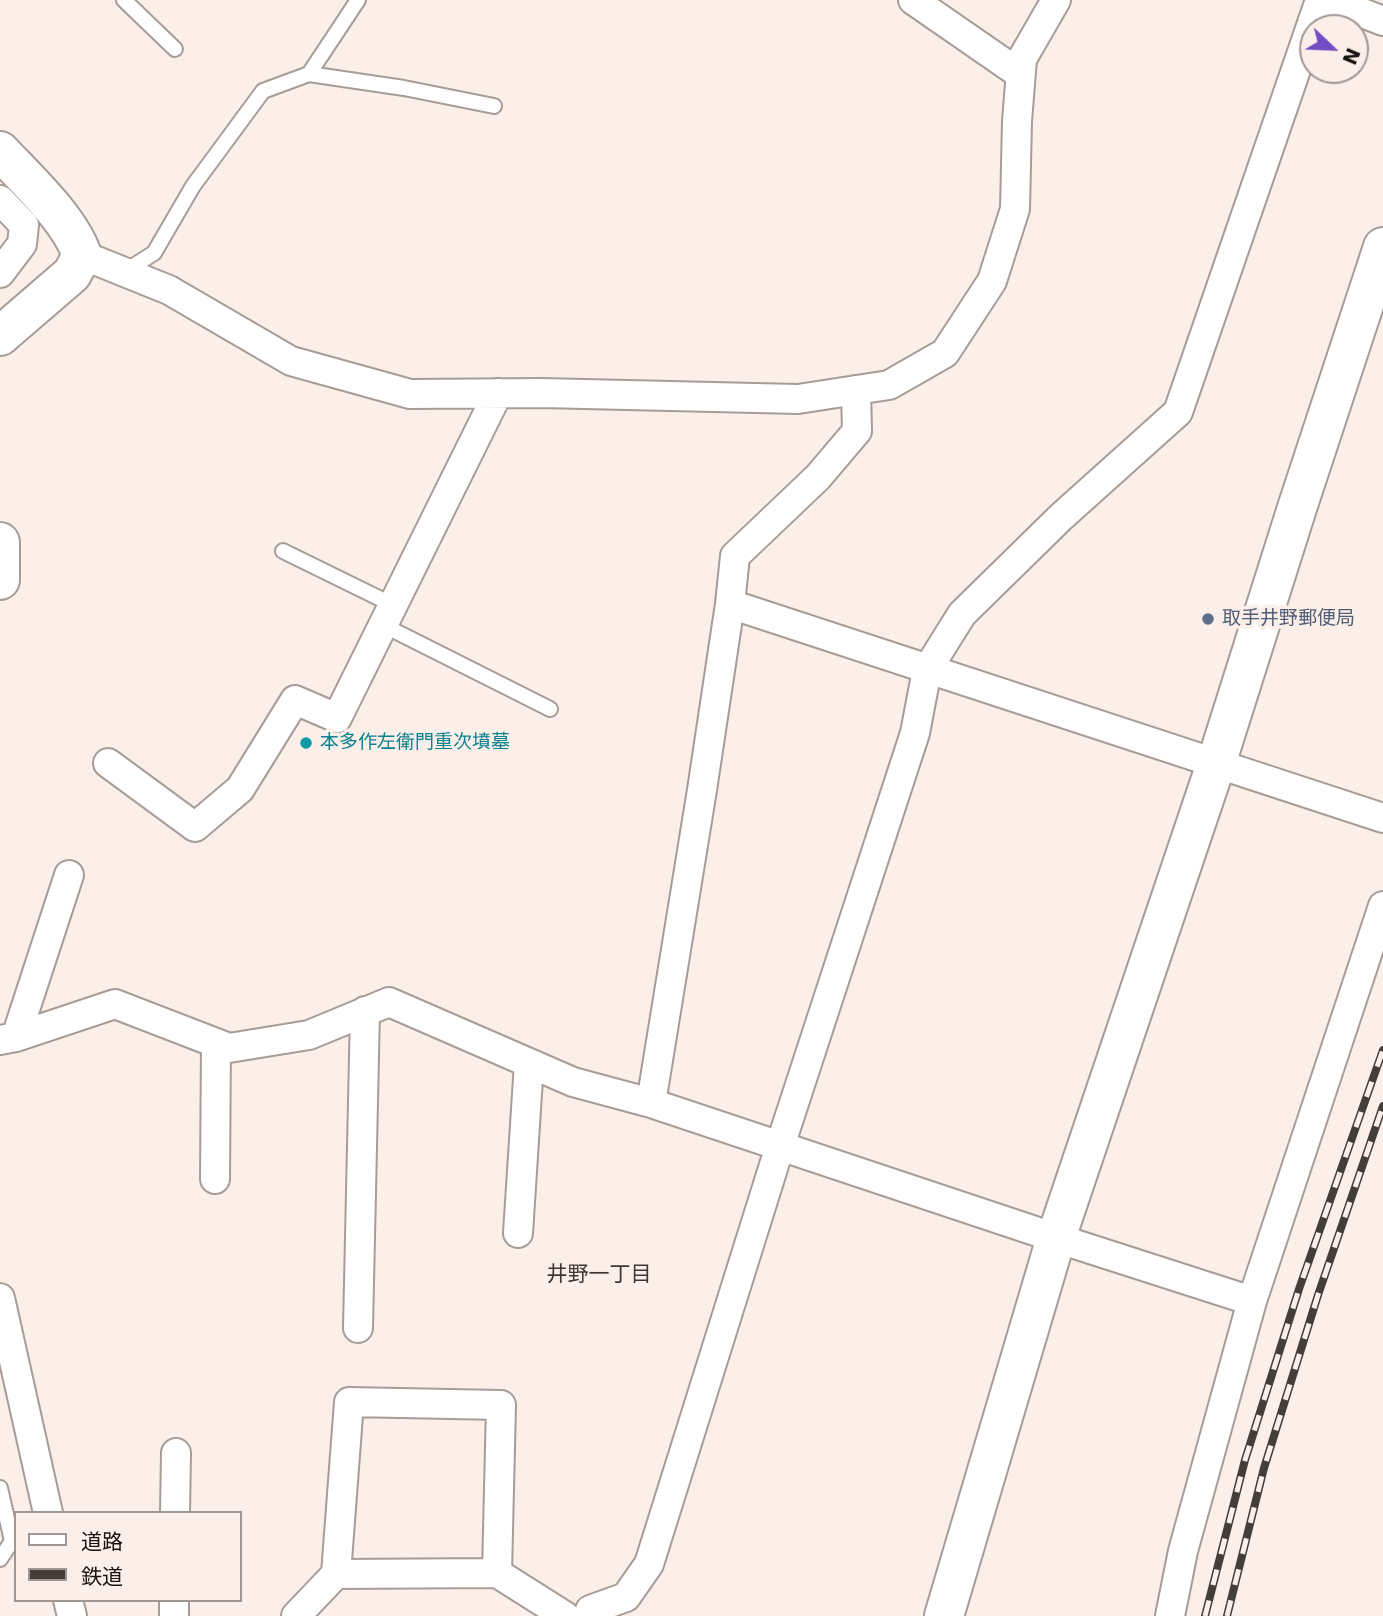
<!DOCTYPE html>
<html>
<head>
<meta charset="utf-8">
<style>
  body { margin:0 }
  #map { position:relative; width:1383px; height:1616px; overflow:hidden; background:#fcefe9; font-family:"DejaVu Sans","Noto Sans JP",sans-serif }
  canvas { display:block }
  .legend { position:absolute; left:14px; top:1511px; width:228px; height:91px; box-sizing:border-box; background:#fcefe9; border:2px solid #a09793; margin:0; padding:9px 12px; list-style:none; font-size:21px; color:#171311 }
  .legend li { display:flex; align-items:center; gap:14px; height:35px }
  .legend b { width:35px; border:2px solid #a09793 }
  .north { position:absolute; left:1299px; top:14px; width:70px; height:70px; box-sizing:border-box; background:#fcefe9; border:2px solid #a09793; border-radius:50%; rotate:113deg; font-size:19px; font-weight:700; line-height:28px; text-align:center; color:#171311 }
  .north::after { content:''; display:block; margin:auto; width:24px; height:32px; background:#734cc5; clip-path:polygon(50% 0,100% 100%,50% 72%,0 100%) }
</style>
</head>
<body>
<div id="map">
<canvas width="1383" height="1616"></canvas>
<ul class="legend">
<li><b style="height:9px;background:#fff"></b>道路</li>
<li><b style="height:9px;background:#443e3b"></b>鉄道</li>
</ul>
<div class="north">N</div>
</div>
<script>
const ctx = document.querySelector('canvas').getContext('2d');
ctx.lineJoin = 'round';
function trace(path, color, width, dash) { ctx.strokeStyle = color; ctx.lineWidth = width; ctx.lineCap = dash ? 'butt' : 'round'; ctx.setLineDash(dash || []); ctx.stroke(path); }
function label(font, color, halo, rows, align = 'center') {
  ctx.font = font + ' "DejaVu Sans","Noto Sans JP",sans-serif'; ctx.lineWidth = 7; ctx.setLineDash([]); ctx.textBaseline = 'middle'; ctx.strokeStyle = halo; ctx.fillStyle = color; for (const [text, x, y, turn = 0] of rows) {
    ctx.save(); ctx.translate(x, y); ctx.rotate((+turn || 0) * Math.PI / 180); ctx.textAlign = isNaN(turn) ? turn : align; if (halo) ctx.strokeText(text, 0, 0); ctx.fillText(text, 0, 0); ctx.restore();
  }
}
const lane = new Path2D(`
  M 124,0 L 175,49
  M 309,74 L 404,88 L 494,106
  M 124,272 L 154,253 L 193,186 L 263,91 L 309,74 L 358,0
  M 283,551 L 393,605
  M 383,625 L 550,709
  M 0,1488 L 12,1541 L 0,1559`);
const street = new Path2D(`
  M 913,0 L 1020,74
  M 1329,0 L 1383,21
  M 0,200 L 24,225 L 22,244 L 0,273
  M 82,255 L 169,290 L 291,361 L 410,394 L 542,393 L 798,399 L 889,385 L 945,353 L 992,281 L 1015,209 L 1017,121 L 1022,59 L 1056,0
  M 730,604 L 1383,818
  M 108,763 L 195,827 L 240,789 L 295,700 L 337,718 L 498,393
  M 16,1037 L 69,875
  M 0,1040 L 16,1037 L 115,1004 L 229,1048 L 309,1035 L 389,1002 L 573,1082 L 651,1103 L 1056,1238 L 1252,1301
  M 651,1103 L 702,790 L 730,604 L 735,556 L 818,477 L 857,431 L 856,390
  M 215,1179 L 216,1043
  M 518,1233 L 529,1063
  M 0,1298 L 48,1513
  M 358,1328 L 365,1011
  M 175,1513 L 176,1453
  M 336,1574 L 349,1402 L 501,1405 L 497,1573
  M 68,1600 L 72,1616
  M 174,1616 L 174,1600
  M 296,1616 L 336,1574 L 497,1573 L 565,1616
  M 590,1616 L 590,1610 L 626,1597 L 649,1564 L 780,1146 L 915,733 L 927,670 L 962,614 L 1061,517 L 1178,412 L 1320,0
  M 1170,1616 L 1183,1551 L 1252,1301 L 1383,906`);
const secondary = new Path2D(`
  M 0,151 C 27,180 69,218 82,255 L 72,274 L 0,336
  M 0,542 L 0,580
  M 944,1616 L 1056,1238 L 1216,764 L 1297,508 L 1383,247`);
trace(lane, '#a79c96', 18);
trace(street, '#a79c96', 32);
trace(secondary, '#a79c96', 42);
trace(lane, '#fff', 14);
trace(street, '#fff', 28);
trace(secondary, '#fff', 38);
const rail = new Path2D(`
  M 1205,1616 L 1245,1460 L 1299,1289 L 1383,1050
  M 1227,1616 L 1264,1468 L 1318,1295 L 1383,1106`);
trace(rail, '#443e3b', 8);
trace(rail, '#fcefe9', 5, [16]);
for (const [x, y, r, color] of [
  [1208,619,7,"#5c6f8a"],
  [306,743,7,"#0f9aa8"]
]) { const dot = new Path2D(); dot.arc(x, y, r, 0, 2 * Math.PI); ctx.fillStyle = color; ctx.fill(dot); trace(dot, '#fcefe9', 2.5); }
label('19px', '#4e5e75', '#fcefe9', [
  ["取手井野郵便局",1222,619]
], 'left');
label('19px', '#0d838f', '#fcefe9', [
  ["本多作左衛門重次墳墓",320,743]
], 'left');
label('21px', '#403631', '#fcefe9', [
  ["井野一丁目",599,1276]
]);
</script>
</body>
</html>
